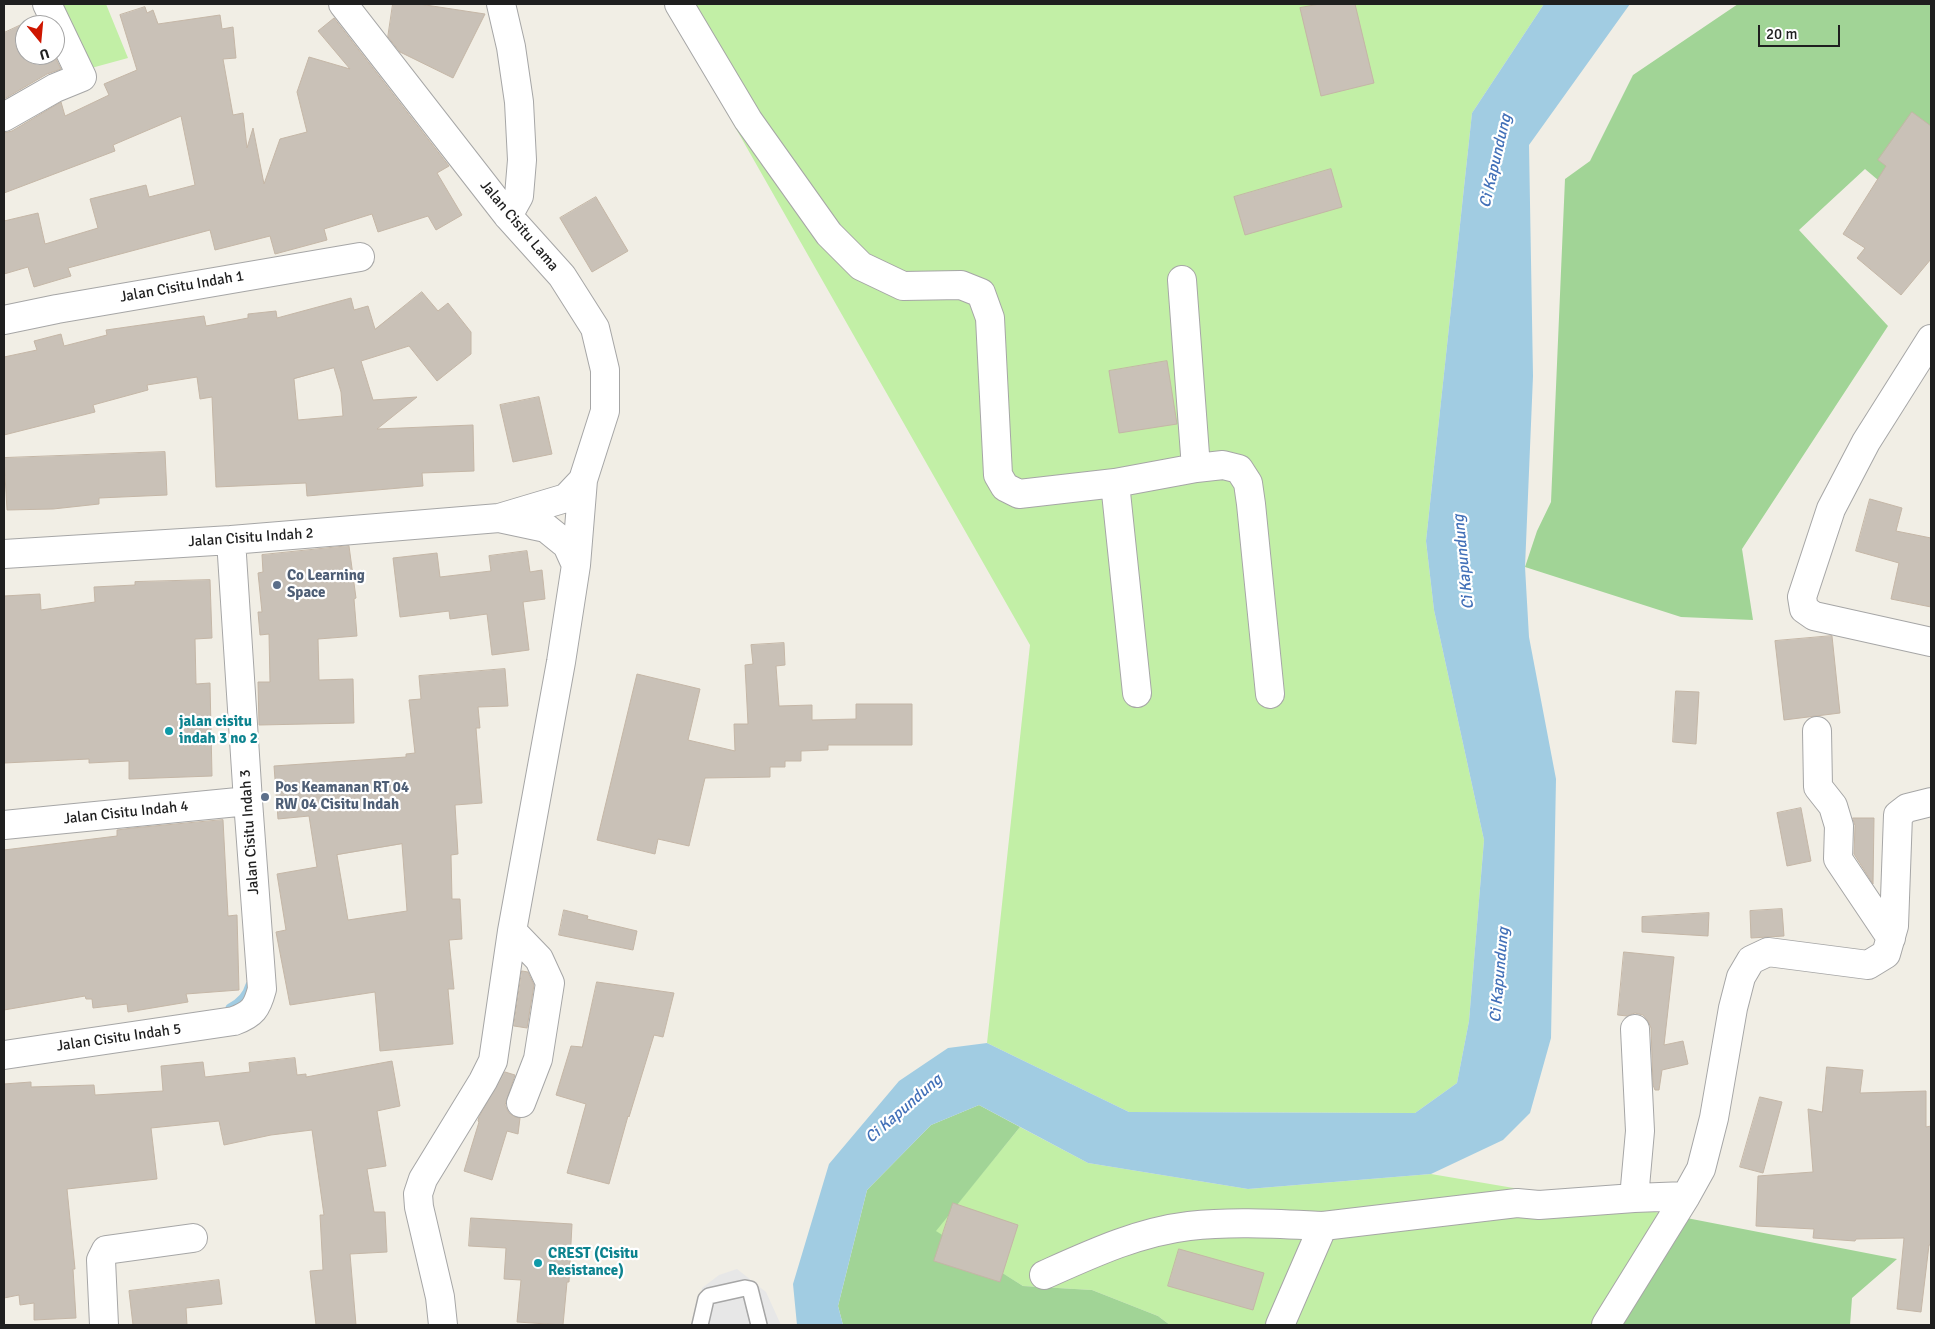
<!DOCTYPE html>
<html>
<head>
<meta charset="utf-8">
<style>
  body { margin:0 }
  #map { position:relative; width:1935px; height:1329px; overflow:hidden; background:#f1eee5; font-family:Signika,sans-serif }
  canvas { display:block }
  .frame { position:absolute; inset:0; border:5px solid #1f1f1f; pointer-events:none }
  .north { position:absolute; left:15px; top:15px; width:50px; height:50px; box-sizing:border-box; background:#fff; border:1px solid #a5a5a5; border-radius:50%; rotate:163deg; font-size:14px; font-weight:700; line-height:20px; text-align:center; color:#1f1f1f }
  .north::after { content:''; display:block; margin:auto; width:18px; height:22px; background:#ce1600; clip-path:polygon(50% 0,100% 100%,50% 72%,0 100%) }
  .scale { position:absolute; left:1758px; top:25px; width:82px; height:22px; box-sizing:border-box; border:2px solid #1f1f1f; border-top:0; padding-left:6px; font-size:15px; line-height:18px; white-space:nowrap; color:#1f1f1f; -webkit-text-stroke:4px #fff; paint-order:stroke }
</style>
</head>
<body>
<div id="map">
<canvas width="1935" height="1329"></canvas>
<div class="frame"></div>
<div class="north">U</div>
<div class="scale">20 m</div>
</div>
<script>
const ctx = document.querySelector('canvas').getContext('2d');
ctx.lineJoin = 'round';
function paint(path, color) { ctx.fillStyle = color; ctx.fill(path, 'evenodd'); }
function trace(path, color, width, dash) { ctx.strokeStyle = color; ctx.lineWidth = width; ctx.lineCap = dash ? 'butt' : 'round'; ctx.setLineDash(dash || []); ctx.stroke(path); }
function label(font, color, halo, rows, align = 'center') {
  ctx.font = font + ' Signika,sans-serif'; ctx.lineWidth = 4.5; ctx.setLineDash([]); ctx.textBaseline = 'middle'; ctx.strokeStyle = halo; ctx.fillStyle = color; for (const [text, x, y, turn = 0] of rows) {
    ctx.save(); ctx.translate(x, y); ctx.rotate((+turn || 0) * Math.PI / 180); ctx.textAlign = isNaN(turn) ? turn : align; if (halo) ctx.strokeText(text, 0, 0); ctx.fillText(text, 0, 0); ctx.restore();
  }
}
paint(new Path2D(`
  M 51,4 L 106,4 L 128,58 L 84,70 Z
  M 665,4 L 1544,4 L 1472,113 L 1426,541 L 1434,610 L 1484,840 L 1469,1021 L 1457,1083 L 1415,1113 L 1129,1112 L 987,1043 L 1030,645 Z
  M 1020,1127 L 1088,1163 L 1248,1189 L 1431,1174 L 1661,1213 L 1608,1325 L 1170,1325 L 1158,1316 L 1092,1290 L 1023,1286 L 935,1231 Z`), '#c2efa6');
paint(new Path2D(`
  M 1738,4 L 1931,4 L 1931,225 L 1865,169 L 1799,230 L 1888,326 L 1742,549 L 1753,620 L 1681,617 L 1525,567 L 1537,531 L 1551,502 L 1565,179 L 1590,161 L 1633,75 Z
  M 979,1105 L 1020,1127 L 936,1231 L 1023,1286 L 1092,1290 L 1158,1316 L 1170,1325 L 843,1325 L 838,1306 L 867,1190 L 931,1125 Z
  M 1661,1213 L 1897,1259 L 1852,1298 L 1850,1325 L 1608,1325 Z`), '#a1d496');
paint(new Path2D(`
  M 737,1269 L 766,1292 L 781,1325 L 700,1325 L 702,1288 L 719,1275 Z`), '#e7e7e7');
paint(new Path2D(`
  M 1544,4 L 1630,4 L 1529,145 L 1533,376 L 1525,567 L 1529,637 L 1556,779 L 1551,1038 L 1530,1113 L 1503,1140 L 1431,1174 L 1248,1189 L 1088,1163 L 979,1105 L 931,1125 L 867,1190 L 838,1306 L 843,1325 L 797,1325 L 793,1284 L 829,1164 L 899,1081 L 948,1048 L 987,1043 L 1129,1112 L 1415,1113 L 1457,1083 L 1469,1021 L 1484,840 L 1434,610 L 1426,541 L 1472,113 Z`), '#a1cce2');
trace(new Path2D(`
  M 230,1008 C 240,1003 247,996 250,985`), '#a1cce2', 9);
const building = new Path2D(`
  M 393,4 L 419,4 L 485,14 L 453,78 L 400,52 L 388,37 Z
  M 1320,4 L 1355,4 L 1374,83 L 1321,96 L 1300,8 Z
  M 145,7 L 147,13 L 153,10 L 158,24 L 220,15 L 222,29 L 233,27 L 236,58 L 223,59 L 233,115 L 243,113 L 247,148 L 253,128 L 264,184 L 280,139 L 307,132 L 297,92 L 309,57 L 350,69 L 318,31 L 334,18 L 449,166 L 437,173 L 462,215 L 436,230 L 428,216 L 378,232 L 372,214 L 324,229 L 327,240 L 275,254 L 270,236 L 215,250 L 210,230 L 68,268 L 71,276 L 34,287 L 28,267 L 4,274 L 4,221 L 38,213 L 45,244 L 98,228 L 90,199 L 146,185 L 149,197 L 195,185 L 181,116 L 113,145 L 115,151 L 4,193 L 4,133 L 12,131 L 61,102 L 65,116 L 109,95 L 104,84 L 137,70 L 120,15 Z
  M 36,18 L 40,25 L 25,25 L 25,55 L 54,55 L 61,69 L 47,74 L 4,99 L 4,33 Z
  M 1912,112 L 1931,126 L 1931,259 L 1901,295 L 1857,258 L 1865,248 L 1843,234 L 1886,166 L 1878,160 Z
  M 1331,169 L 1342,207 L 1245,235 L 1234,197 Z
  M 596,197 L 628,251 L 592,272 L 560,218 Z
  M 422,292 L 438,311 L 448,303 L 471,332 L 471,354 L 437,381 L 409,346 L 361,361 L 373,400 L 417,397 L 377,429 L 473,425 L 474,471 L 422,473 L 423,486 L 307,496 L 306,483 L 216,487 L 212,397 L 200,399 L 197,377 L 147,385 L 148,390 L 93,405 L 95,412 L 4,435 L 4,357 L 37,350 L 34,341 L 61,334 L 64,346 L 107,335 L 106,330 L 204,316 L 206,326 L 248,318 L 248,314 L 276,311 L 277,318 L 351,298 L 354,310 L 368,306 L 375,329 ZM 334,368 L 341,392 L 343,416 L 298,420 L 294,379 Z
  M 1167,361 L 1177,424 L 1119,433 L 1109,371 Z
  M 539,397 L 552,454 L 513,462 L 500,405 Z
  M 165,452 L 167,495 L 99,498 L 99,504 L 53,509 L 7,510 L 4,458 Z
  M 1870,499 L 1902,508 L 1896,531 L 1931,538 L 1931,607 L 1891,599 L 1899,563 L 1856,551 Z
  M 349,546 L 356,598 L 354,599 L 357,636 L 318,639 L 319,680 L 353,679 L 354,723 L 259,725 L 258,682 L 270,682 L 269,634 L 260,635 L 258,612 L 262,612 L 258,573 L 263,572 L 262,555 Z
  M 527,551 L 530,572 L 542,570 L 545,599 L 523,602 L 529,650 L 492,655 L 487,614 L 450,619 L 449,611 L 400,617 L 393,558 L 437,553 L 440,577 L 491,571 L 489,556 Z
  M 210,580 L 212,638 L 195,639 L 196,684 L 210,683 L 212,776 L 129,779 L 129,761 L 89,763 L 89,759 L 4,763 L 4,596 L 40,594 L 41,610 L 95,602 L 94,587 L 135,585 L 135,582 Z
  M 1832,636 L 1840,713 L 1784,720 L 1775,641 Z
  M 784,643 L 785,665 L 776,666 L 779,706 L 812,705 L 812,720 L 856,719 L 856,704 L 912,704 L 912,745 L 828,745 L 828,750 L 801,751 L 801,761 L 785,761 L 785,767 L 770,767 L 770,777 L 705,778 L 689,846 L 658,839 L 655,854 L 597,840 L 637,674 L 700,689 L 688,740 L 735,751 L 734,724 L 748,724 L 745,665 L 753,664 L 751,645 Z
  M 505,669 L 508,706 L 478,707 L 480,728 L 476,728 L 482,803 L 455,805 L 458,854 L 451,855 L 452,899 L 460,899 L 462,939 L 449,940 L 454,989 L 448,989 L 453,1044 L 380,1051 L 375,992 L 290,1005 L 276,932 L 286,930 L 277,874 L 317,867 L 309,816 L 278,819 L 274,766 L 406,757 L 406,754 L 415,753 L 409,700 L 421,699 L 419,676 ZM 402,844 L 407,911 L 348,920 L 337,855 Z
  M 1676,691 L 1699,692 L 1696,744 L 1673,742 Z
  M 1801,808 L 1811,861 L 1787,866 L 1777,813 Z
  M 1853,818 L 1874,818 L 1873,884 L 1854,854 L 1855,826 Z
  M 223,820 L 228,916 L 237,915 L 239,990 L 186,994 L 188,1002 L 128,1012 L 127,1004 L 93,1008 L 92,999 L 86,999 L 85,996 L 4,1010 L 4,850 L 117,836 L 117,830 L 133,828 Z
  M 1782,909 L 1784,936 L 1751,938 L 1750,911 Z
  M 564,910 L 588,916 L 587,919 L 637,931 L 633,950 L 559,935 Z
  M 1709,913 L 1708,936 L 1642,932 L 1642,917 Z
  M 1624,952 L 1674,957 L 1664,1045 L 1683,1041 L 1688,1064 L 1662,1070 L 1659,1090 L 1655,1090 L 1653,1085 L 1651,1028 L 1648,1021 L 1643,1015 L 1635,1013 L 1627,1016 L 1618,1015 Z
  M 522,971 L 528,972 L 534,985 L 527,1028 L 514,1026 Z
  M 597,982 L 674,993 L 663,1037 L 654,1035 L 629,1117 L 628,1116 L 609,1184 L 567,1173 L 586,1104 L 556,1095 L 571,1046 L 582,1047 Z
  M 295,1058 L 297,1075 L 306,1074 L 306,1077 L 392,1061 L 400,1106 L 377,1111 L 386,1166 L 367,1169 L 374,1212 L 385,1212 L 387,1252 L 350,1254 L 356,1325 L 316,1325 L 310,1271 L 323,1270 L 320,1215 L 324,1215 L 312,1130 L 271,1135 L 224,1145 L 219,1121 L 151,1128 L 157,1179 L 67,1189 L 75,1269 L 73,1269 L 76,1318 L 34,1320 L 34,1303 L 20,1305 L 19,1295 L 4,1298 L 4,1084 L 31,1082 L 31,1087 L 94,1085 L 95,1095 L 163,1091 L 161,1066 L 203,1062 L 205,1077 L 250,1072 L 249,1063 Z
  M 1827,1067 L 1863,1070 L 1860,1093 L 1926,1091 L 1926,1127 L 1931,1126 L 1931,1245 L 1929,1245 L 1921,1312 L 1897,1309 L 1904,1238 L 1856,1239 L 1855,1241 L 1813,1238 L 1814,1229 L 1756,1226 L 1758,1176 L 1813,1172 L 1808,1109 L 1822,1112 Z
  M 505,1072 L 515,1075 L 505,1105 L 509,1113 L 515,1117 L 520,1118 L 518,1134 L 507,1131 L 492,1180 L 464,1171 L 479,1122 L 478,1121 L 479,1117 Z
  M 1760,1097 L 1782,1102 L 1763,1173 L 1740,1167 Z
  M 953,1203 L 1018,1225 L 1000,1282 L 934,1261 Z
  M 471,1218 L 572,1224 L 569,1282 L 567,1282 L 563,1325 L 517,1322 L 521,1280 L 504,1279 L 506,1248 L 469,1246 Z
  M 1179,1249 L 1264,1273 L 1253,1310 L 1168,1286 Z
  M 219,1280 L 222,1304 L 186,1308 L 187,1325 L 133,1325 L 129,1291 Z`);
paint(building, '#c9c1b7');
trace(building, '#c4b6a6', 1);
const lane = new Path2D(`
  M 700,1325 L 706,1299 L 709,1296 L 745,1288 L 750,1289 L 759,1325`);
const street = new Path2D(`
  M 343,4 L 508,216 L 562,276 L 595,328 L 605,370 L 605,411 L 583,480 L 576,565
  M 501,4 L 511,47 L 519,102 L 522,160 L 519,196 L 508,216
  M 679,4 L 748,120 L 829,234 L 861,266 L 903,286 L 961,285 L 981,293 L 990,318 L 998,475 L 1005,487 L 1019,494 L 1115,483 L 1137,693
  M 4,117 L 55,88 L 82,77 L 47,4
  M 1182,280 L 1196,468 L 1223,465 L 1239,469 L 1248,483 L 1251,504 L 1270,694
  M 4,320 L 57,309 L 360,257
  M 1931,339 L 1866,442 L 1831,509 L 1802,597 L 1804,609 L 1814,616 L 1931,642
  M 1115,483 L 1196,468
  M 4,554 L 231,540 L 499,518 L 566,498 L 583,480
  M 1817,731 L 1818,787 L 1833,806 L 1839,826 L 1838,859 L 1891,938
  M 4,825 L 248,801
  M 512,931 L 539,959 L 550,983 L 538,1059 L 521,1103
  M 4,1055 L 234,1021 C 253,1014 257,1008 262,989 L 248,801 L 231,540
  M 1634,1198 L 1640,1131 L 1635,1029
  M 1044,1275 C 1091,1254 1138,1232 1189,1226 C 1233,1221 1278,1224 1323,1226
  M 104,1325 L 101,1260 L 106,1250 L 193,1238
  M 443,1325 L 440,1297 L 419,1207 L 418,1194 L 423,1179 L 483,1081 L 493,1061 L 512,931 L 561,662 L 576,565 L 567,545 L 546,528 L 499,518
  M 1280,1325 L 1323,1226 L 1517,1203 L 1539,1205 L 1634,1198 L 1686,1196 L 1701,1169 L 1714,1118 L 1733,1008 L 1741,977 L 1751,960 L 1768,952 L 1868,965 L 1886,954 L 1894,926 L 1898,815 L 1907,808 L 1931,802
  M 1606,1325 L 1686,1196`);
trace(lane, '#a6a6a6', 18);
trace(street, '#a6a6a6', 30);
trace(lane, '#fff', 15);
trace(street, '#fff', 28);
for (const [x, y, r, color] of [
  [277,585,5,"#5c6f8a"],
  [169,731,5,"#0f9aa8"],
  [265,797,5,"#5c6f8a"],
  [538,1263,5,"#0f9aa8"]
]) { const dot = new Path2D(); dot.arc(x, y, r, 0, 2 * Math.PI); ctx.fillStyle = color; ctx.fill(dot); trace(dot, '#fff', 2); }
label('15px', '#1f1f1f', '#fff', [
  ["Jalan Cisitu Lama",519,226,50],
  ["Jalan Cisitu Indah 1",182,287,-10],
  ["Jalan Cisitu Indah 2",251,538,-4],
  ["Jalan Cisitu Indah 4",126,813,-6],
  ["Jalan Cisitu Indah 3",250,832,-94],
  ["Jalan Cisitu Indah 5",119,1038,-8]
]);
label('bold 15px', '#4e5e75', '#fff', [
  ["Co Learning",287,576],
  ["Space",287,593],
  ["Pos Keamanan RT 04",275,788],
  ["RW 04 Cisitu Indah",275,805]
], 'left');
label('bold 15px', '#0d838f', '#fff', [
  ["jalan cisitu",179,722],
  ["indah 3 no 2",179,739],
  ["CREST (Cisitu",548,1254],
  ["Resistance)",548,1271]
], 'left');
label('italic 16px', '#4270b8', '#fff', [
  ["Ci Kapundung",1496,161,-77],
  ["Ci Kapundung",1464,562,-96],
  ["Ci Kapundung",1500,975,-85],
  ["Ci Kapundung",904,1109,-41]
]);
</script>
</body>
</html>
